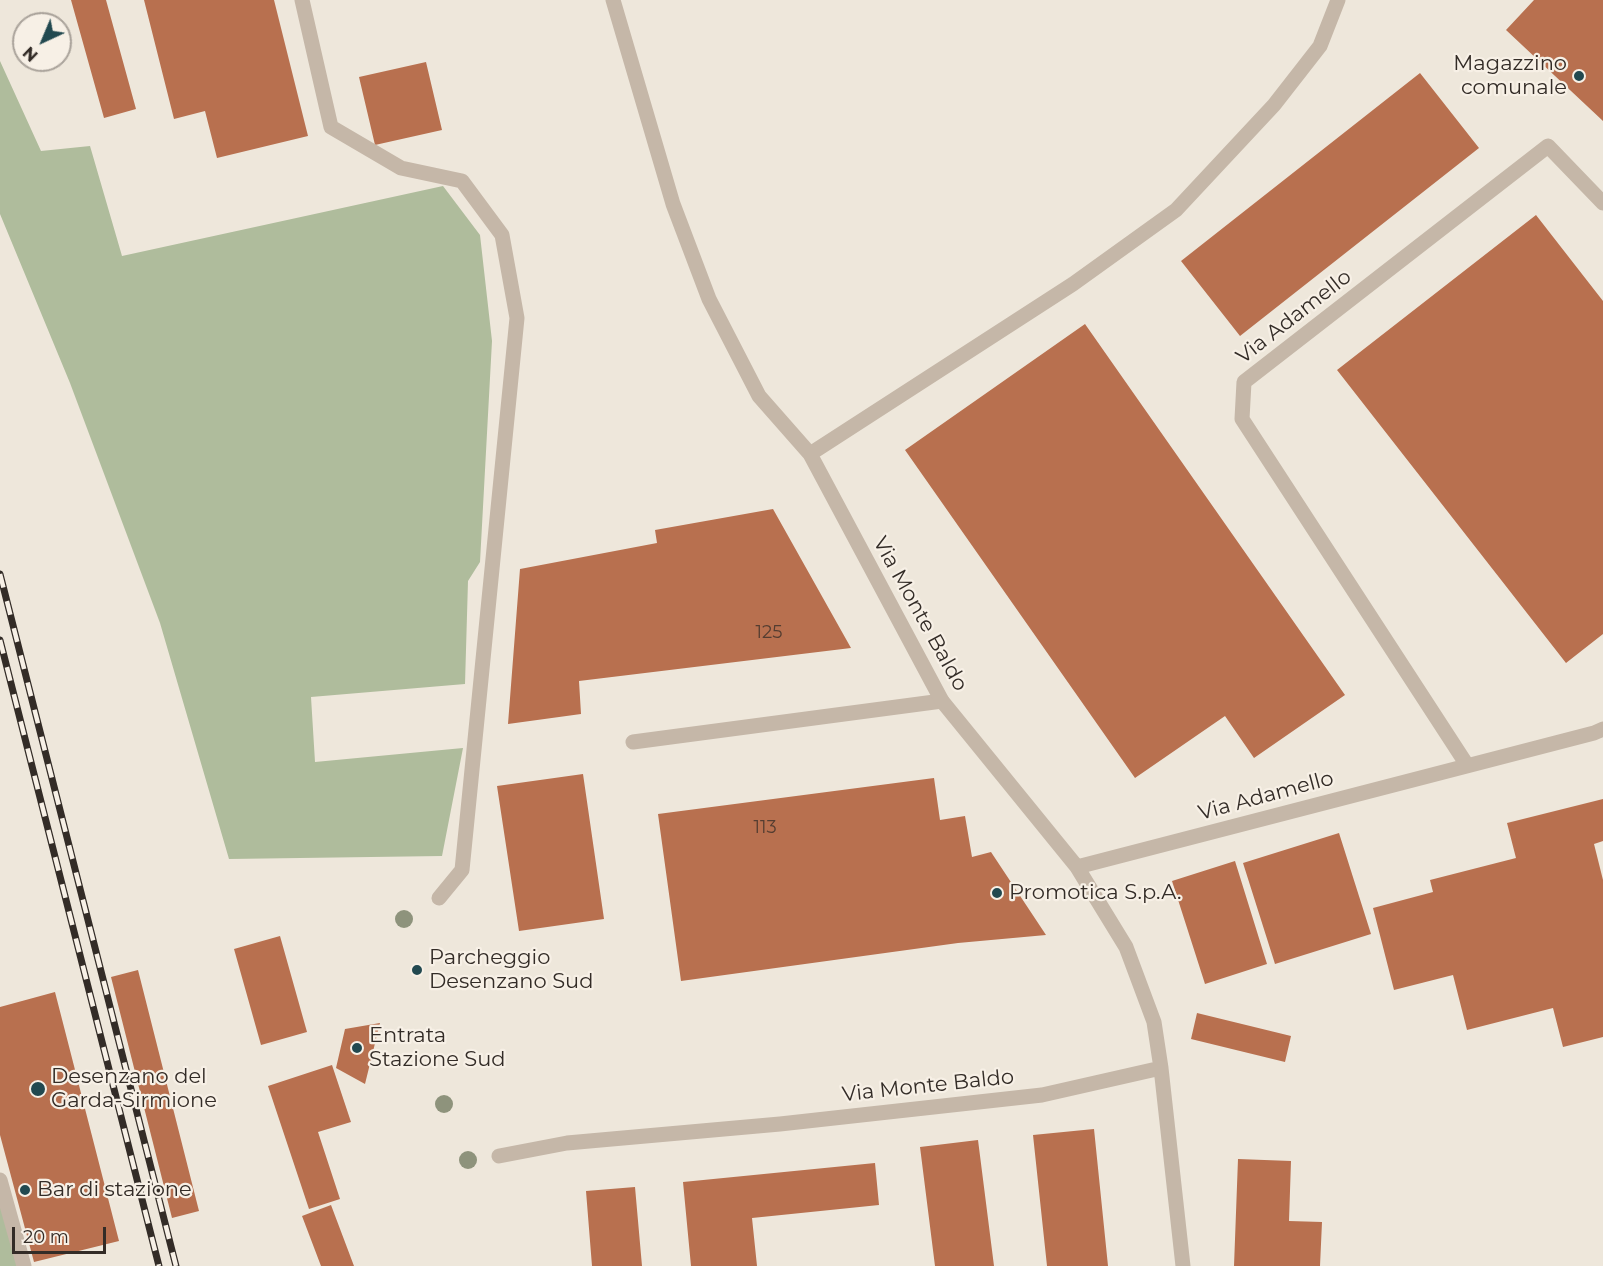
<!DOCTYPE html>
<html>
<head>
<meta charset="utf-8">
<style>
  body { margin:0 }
  #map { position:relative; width:1603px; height:1266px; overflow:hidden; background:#eee7db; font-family:Montserrat,sans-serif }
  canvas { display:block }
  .north { position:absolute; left:12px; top:12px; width:60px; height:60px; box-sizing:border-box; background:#f7f0e6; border:2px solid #a9a29a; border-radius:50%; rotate:224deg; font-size:16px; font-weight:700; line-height:24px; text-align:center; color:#332c27 }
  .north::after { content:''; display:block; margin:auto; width:21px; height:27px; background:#224950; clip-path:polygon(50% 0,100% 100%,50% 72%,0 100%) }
  .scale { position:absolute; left:12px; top:1227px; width:94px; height:27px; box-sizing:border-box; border:3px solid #332c27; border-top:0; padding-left:8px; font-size:18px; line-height:21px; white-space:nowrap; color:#332c27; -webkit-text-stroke:4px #f7f0e6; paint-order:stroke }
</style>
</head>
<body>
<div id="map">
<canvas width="1603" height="1266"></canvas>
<div class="north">N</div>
<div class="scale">20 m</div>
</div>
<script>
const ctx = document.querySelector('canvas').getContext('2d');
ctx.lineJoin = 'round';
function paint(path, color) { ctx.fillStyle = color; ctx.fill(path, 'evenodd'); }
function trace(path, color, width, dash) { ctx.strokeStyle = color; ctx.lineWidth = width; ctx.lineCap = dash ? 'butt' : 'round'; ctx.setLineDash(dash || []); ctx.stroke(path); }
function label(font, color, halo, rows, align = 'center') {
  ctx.font = font + ' Montserrat,sans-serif'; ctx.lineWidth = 4.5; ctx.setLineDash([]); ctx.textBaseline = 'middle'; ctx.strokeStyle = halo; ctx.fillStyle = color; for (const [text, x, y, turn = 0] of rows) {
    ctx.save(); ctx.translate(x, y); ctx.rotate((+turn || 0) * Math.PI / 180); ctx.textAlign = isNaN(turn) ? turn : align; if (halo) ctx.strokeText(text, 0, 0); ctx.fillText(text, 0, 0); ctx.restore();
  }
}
paint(new Path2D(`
  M 0,61 L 41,151 L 90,146 L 122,256 L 443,186 L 480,235 L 492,341 L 480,562 L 468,581 L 465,684 L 311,697 L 315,762 L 463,748 L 442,856 L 229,859 L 160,623 L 70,383 L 0,214 Z
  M 0,1201 L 17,1266 L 0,1266 Z`), '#afbc9c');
paint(new Path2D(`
  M 71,0 L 106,0 L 136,109 L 104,118 Z
  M 144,0 L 274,0 L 308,136 L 217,158 L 205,111 L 174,119 Z
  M 1534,0 L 1603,0 L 1603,121 L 1506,30 Z
  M 426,62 L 442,130 L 375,145 L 359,77 Z
  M 1420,73 L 1479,148 L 1240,336 L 1181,261 Z
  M 1536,215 L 1603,301 L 1603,634 L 1566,663 L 1337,370 Z
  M 1085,324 L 1345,695 L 1254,758 L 1225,716 L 1135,778 L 905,450 Z
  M 773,509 L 851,648 L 579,681 L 581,714 L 508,724 L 520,569 L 657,543 L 655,530 Z
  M 583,774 L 604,919 L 519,931 L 497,786 Z
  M 934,778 L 940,820 L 965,816 L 972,857 L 991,852 L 1046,935 L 958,943 L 681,981 L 658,814 Z
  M 1603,799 L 1603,841 L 1594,844 L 1603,880 L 1603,1037 L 1563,1047 L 1553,1008 L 1467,1030 L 1453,975 L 1394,990 L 1373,908 L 1433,892 L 1430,880 L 1516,858 L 1507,823 Z
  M 1339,833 L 1371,934 L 1275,964 L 1243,863 Z
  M 1235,861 L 1267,964 L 1205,984 L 1172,881 Z
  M 280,936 L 307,1032 L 261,1045 L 234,949 Z
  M 138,970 L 199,1211 L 172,1218 L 111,977 Z
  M 55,992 L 119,1241 L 34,1262 L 0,1135 L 0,1007 Z
  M 1197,1013 L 1291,1036 L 1285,1062 L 1191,1039 Z
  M 380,1023 L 365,1084 L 336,1068 L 345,1029 Z
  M 332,1065 L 351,1122 L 318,1132 L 340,1199 L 309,1209 L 268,1086 Z
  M 1094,1129 L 1108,1266 L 1047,1266 L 1033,1135 Z
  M 978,1140 L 994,1266 L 935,1266 L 920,1147 Z
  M 1238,1159 L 1291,1161 L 1289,1221 L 1322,1222 L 1320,1266 L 1234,1266 Z
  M 875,1163 L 879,1205 L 752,1218 L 757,1266 L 691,1266 L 683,1182 Z
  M 635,1187 L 642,1266 L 592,1266 L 586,1191 Z
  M 331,1205 L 354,1266 L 321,1266 L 302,1216 Z`), '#b8704f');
trace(new Path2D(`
  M 633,742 L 942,701
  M 1467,765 L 1242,419 L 1244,382 L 1548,146 L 1603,203
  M 0,1180 L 24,1266`), '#c5b7a8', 15);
trace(new Path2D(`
  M 302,0 L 331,127 L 401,168 L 462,181 L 502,235 L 517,318 L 462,870 L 439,898
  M 613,0 L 673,204 L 709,299 L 759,396 L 810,454 L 942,701 L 1077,867 L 1126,947 L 1154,1022 L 1161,1068 L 1183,1266
  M 810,454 L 1073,284 L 1176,210 L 1274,105 L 1320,46 L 1338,0
  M 1077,867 L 1594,733 L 1603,729
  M 499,1156 L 567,1143 L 780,1124 L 1042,1095 L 1161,1068`), '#c5b7a8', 15);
const rail = new Path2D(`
  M 0,574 L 176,1266
  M 0,640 L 159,1266`);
trace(rail, '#332c27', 7);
trace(rail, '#f7f0e6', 4.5, [14]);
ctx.fillStyle = '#8e937c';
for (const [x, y] of [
  [404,919],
  [444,1104],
  [468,1160]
]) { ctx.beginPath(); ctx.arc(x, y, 9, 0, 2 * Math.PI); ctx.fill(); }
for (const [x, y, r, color] of [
  [1579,76,6,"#224950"],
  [997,893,6,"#224950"],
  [417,970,6,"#224950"],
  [357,1048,6,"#224950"],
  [38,1089,8,"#224950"],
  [25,1190,6,"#224950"]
]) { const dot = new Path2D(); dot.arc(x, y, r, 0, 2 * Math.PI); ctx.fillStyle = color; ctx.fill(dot); trace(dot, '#f7f0e6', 2); }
label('18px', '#543d31', null, [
  ["125",769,633],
  ["113",765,828]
]);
label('21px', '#332c27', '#f7f0e6', [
  ["Magazzino",1567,64,"right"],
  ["comunale",1567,88,"right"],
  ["Promotica S.p.A.",1009,893],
  ["Parcheggio",429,958],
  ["Desenzano Sud",429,982],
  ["Entrata",369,1036],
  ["Stazione Sud",369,1060],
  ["Desenzano del",51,1077],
  ["Garda-Sirmione",51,1101],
  ["Bar di stazione",37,1190]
], 'left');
label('21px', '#332c27', '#f7f0e6', [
  ["Via Adamello",1294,317,-38],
  ["Via Monte Baldo",920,614,61],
  ["Via Adamello",1266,796,-15],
  ["Via Monte Baldo",928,1086,-6]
]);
</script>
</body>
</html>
